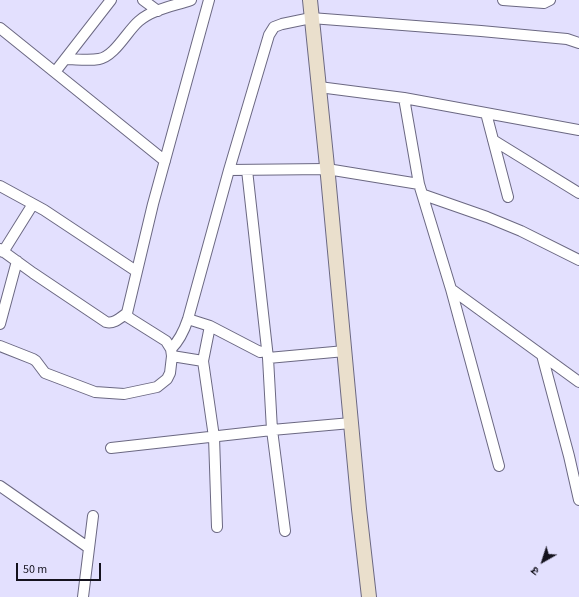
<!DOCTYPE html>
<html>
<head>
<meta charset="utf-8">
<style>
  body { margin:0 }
  #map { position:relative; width:579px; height:597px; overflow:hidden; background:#e3e0fe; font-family:"Source Sans 3","Noto Sans Devanagari",sans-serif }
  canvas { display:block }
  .north { position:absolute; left:523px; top:541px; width:40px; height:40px; -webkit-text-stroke:3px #e3e0fe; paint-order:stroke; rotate:219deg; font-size:11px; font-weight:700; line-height:16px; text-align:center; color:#14121d }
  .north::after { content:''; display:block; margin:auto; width:14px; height:18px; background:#14121d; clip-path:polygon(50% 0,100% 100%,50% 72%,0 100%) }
  .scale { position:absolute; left:16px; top:563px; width:85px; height:18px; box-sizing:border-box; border:2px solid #14121d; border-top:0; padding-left:5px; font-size:12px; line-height:14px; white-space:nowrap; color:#14121d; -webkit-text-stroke:3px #e3e0fe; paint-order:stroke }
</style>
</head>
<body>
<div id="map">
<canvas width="579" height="597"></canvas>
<div class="north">उ</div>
<div class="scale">50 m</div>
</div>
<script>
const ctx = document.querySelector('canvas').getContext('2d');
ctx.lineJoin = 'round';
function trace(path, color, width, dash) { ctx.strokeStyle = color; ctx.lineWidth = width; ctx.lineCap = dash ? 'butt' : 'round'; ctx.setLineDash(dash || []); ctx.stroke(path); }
const street = new Path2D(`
  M 143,0 L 158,11
  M 503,0 L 544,3 L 550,0
  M 0,28 L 165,161
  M 65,59 C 76,59 88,61 99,59 C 115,56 127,31 139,21 C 153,9 174,6 191,0
  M 55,72 L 111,0
  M 319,87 L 404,98 L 579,130
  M 404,98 L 419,184 L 451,289 L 499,466
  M 486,113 L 508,197
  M 493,140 L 579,193
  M 229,170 L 327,169 L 419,184
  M 247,170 L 268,358 L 272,430 L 285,531
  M 0,186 L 44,210 L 136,271
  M 424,195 L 487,217 L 521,231 L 579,260
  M 0,249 L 33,273 L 106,322 C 114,324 120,318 127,313
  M 3,252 L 33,204
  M 451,289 L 579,382
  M 188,319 L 210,326 L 260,352 L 267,351
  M 0,324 L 17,261
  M 210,326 L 203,361 L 214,437 L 217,527
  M 0,346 L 33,359 L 36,361 L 45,373 L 95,392 L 124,394 L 157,387 L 167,379 L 170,373 L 172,356 L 171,349 L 166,341 L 131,319 L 128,317 L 127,313 L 153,204 L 209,0
  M 171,349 C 180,340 184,331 188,319 L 229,170 L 269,35 L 274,27 L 282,24 L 311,18 L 481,31 L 567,39 L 579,43
  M 542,355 L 569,456 L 579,500
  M 172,356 L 203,361
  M 268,358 L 345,351
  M 111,448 L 272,430 L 351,423
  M 0,486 L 89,548
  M 83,597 L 93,516`);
const secondary = new Path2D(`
  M 310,0 L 328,176 L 359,509 L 369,597`);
trace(street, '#6b6882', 12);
trace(secondary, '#6b6882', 16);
trace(street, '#fff', 10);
trace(secondary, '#eadfcc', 14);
</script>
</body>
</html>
